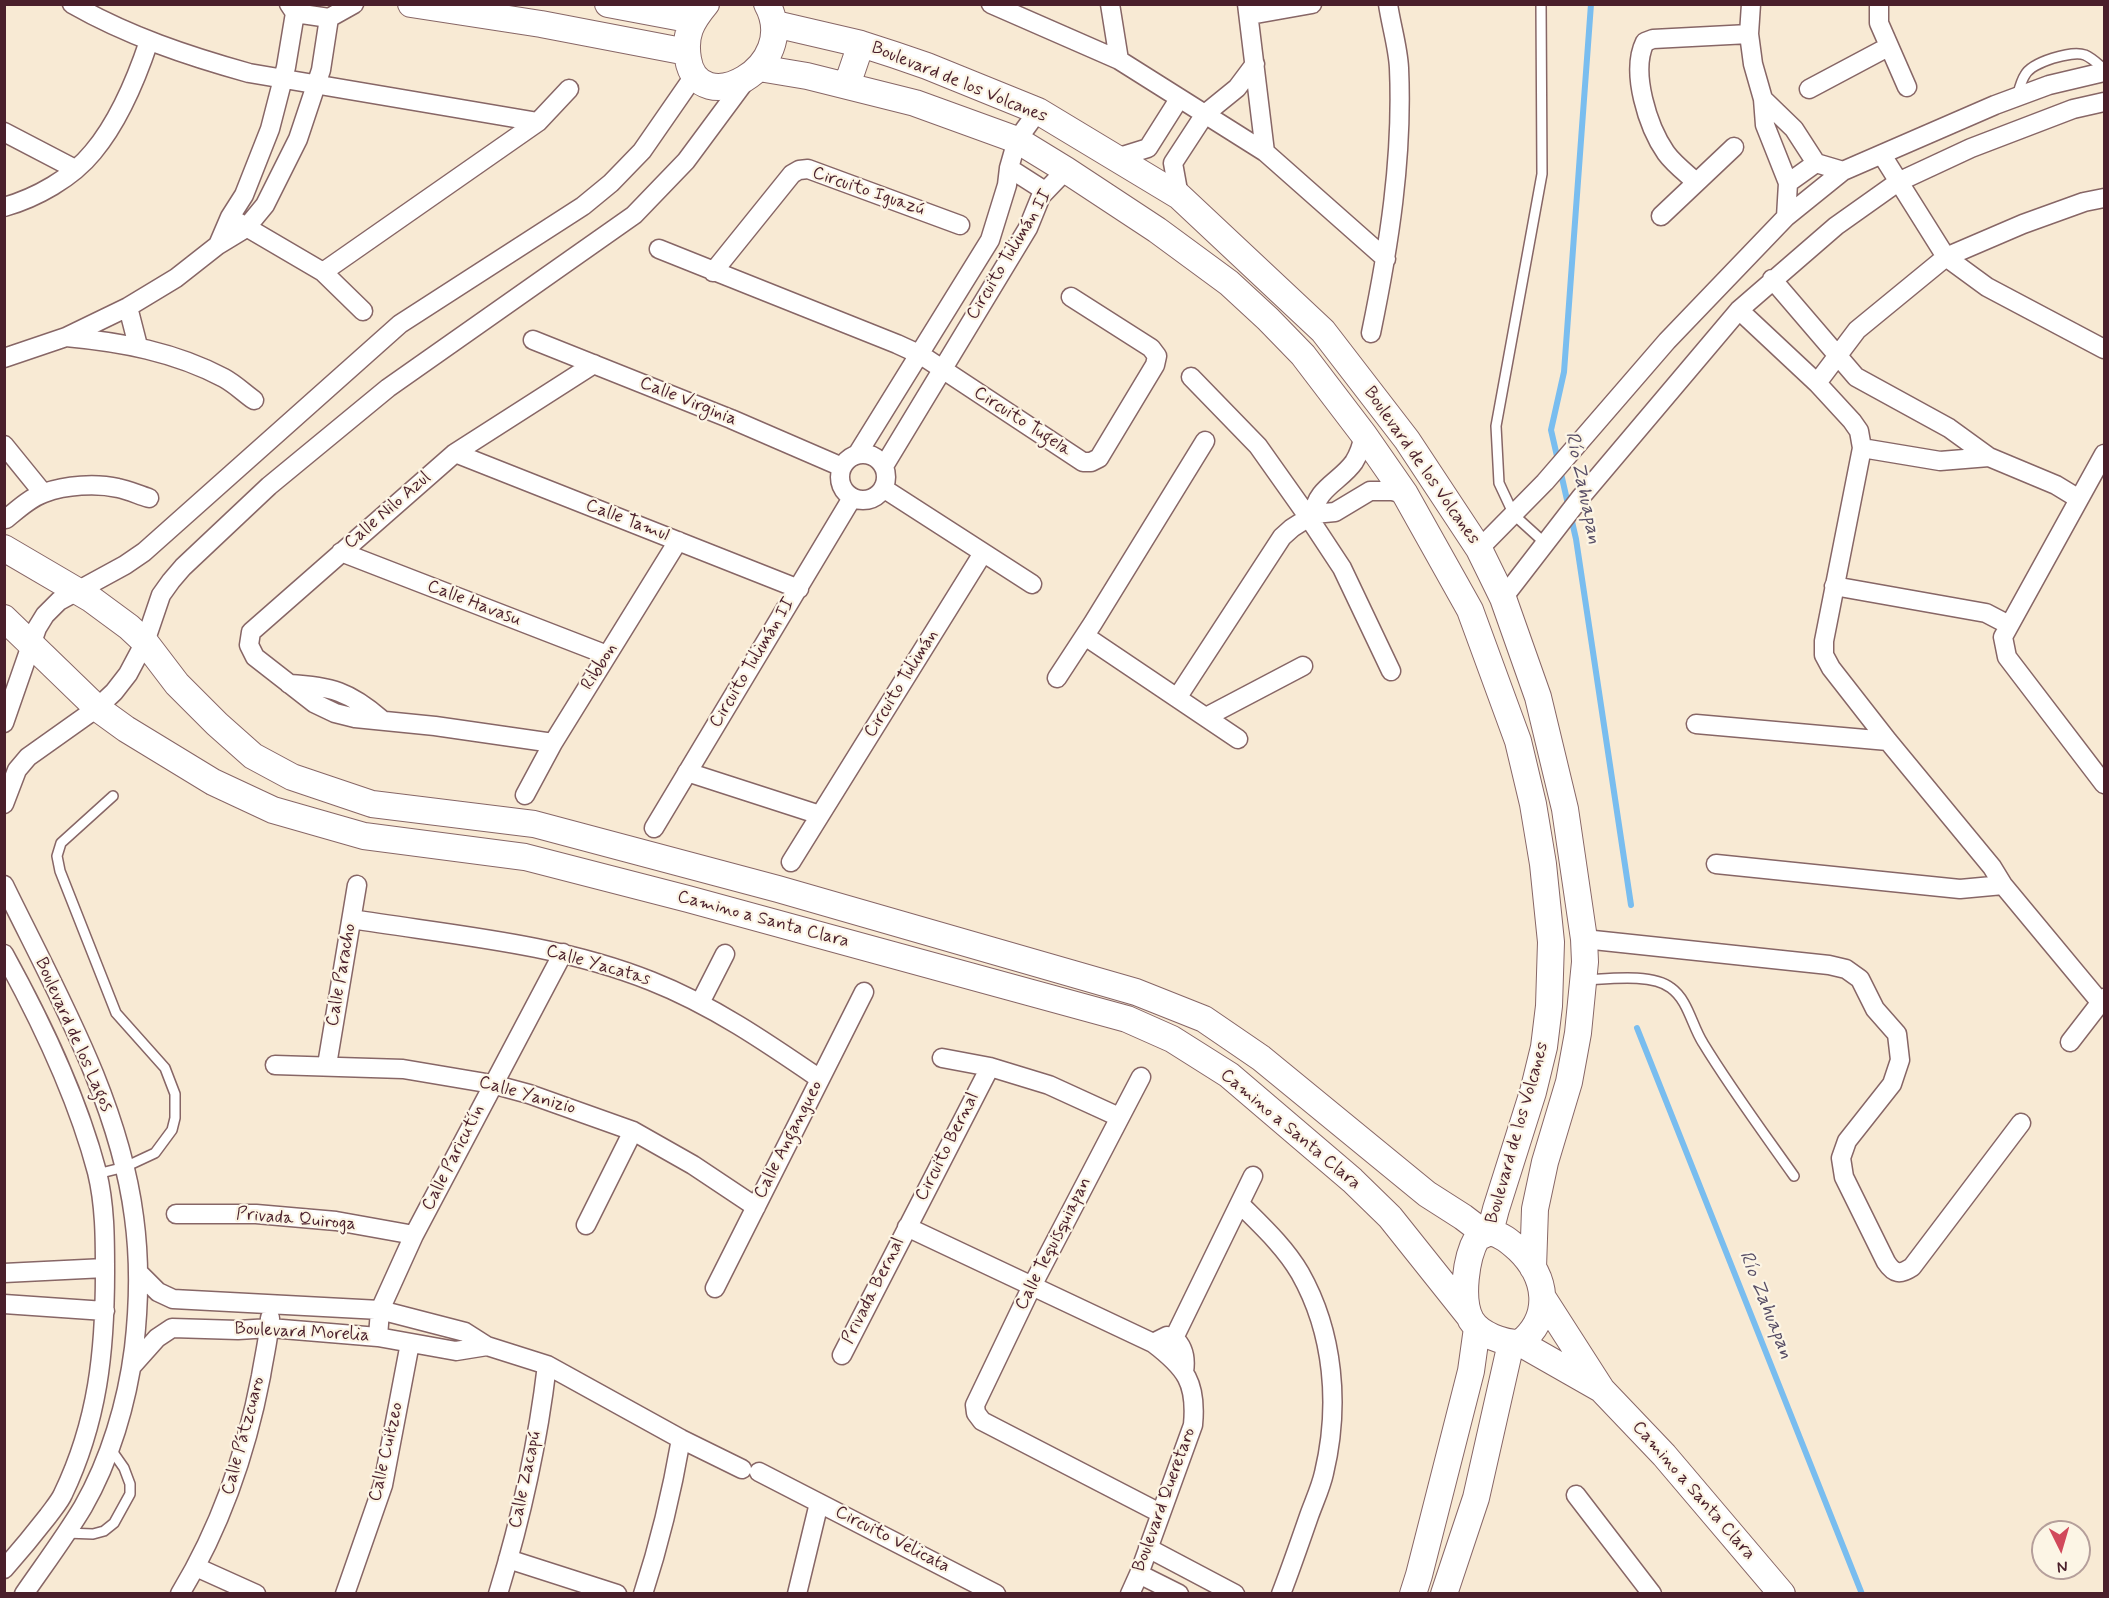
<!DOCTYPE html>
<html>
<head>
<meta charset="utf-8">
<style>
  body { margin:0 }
  #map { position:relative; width:2109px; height:1598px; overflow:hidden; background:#f8ead4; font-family:Mynerve,sans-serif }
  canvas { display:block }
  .frame { position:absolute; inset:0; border:6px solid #4a1f2b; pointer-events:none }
  .north { position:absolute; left:2031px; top:1520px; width:60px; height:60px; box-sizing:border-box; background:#fcf5e5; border:2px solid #b59f9b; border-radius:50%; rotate:175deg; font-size:16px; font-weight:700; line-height:24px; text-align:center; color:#4a1f2b }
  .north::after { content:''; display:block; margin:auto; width:21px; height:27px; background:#d1495b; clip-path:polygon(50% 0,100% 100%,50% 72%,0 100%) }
</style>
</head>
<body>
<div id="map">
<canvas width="2109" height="1598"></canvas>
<div class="frame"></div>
<div class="north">N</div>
</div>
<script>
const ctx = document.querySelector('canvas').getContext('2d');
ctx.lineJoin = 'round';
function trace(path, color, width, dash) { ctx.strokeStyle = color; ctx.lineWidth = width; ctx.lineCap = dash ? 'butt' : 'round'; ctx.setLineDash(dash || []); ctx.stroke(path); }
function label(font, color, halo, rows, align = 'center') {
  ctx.font = font + ' Mynerve,sans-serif'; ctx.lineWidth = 4.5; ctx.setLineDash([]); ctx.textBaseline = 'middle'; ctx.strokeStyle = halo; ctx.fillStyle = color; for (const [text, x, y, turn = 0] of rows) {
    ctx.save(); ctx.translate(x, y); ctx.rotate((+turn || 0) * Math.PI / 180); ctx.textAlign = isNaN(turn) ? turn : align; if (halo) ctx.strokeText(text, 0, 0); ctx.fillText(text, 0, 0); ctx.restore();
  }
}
trace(new Path2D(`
  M 1591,4 L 1564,372 L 1551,430 L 1576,539 L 1631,905
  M 1637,1028 L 1862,1594`), '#79bdef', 6);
const lane = new Path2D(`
  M 1541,4 L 1542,174 L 1496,426 L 1499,483 L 1514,515 L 1546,544
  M 2017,97 C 2019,90 2021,81 2025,75 C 2032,62 2072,50 2085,55 C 2092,58 2098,64 2104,69
  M 1585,980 C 1608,979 1652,973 1671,988 C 1688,1000 1692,1026 1703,1043 C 1731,1089 1763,1132 1794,1176
  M 97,1174 L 125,1167 L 155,1153 L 172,1130 L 175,1118 L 175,1094 L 165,1068 L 116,1013 L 60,871 L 57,856 L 61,843 L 113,796
  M 66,1533 L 93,1534 L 104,1531 L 114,1523 L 130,1494 L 130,1484 L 124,1468 L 110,1448`);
const street = new Path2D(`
  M 72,4 C 128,36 188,56 249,73 L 538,122
  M 991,4 L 1119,60 L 1265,152
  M 1110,4 L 1119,60
  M 1247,4 L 1265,152 L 1386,259
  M 1751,4 L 1749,34 L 1753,64 L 1763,99 L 1765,125 L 1788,183 L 1786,217
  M 1879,4 L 1879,23 L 1907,87
  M 295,13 L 329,18
  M 1250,15 L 1312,4
  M 1809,89 L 1888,47
  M 1763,99 L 1794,129 L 1816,163 L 1843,171
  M 4,132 L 75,169
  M 1882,155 L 1946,257 L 1987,287 L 2104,349
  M 1116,158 L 1148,148 L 1179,99
  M 1009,168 L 1045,191
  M 1696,182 C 1686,173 1674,164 1666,153 C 1648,127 1630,72 1645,42 L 1653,39 L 1749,34
  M 1788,183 L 1816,163
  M 1179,196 L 1173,163 L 1205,114 L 1237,88 L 1255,64
  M 4,207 C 36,198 72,178 93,152 C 119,121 136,80 149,41
  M 1661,216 L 1734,147
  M 236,221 L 323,272 L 363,311
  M 218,245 L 230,217 L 244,195 L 270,129 L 286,67 L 295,13 L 289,4
  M 659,249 L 897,344 L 921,355 L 1083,462 L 1091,462 L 1099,458 L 1155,365 L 1157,356 L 1151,348 L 1071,297
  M 323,272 L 538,122 L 569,89
  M 713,272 L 792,174 L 799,170 L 808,169 L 960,225
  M 1772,279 L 1856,377 L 1949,428 L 1989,457 L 2056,485 L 2079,499
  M 128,307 L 138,346
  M 1739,310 L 1817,383 L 1852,421 L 1859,431 L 1862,448 L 1824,641 L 1824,655 L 1831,668 L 1888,741 L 1992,867 L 2003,885 L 2101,1003
  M 1371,333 C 1389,246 1403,158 1399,68 C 1398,47 1391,25 1388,4
  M 66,337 C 121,342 175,352 224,378 C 235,384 244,393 254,400
  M 533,340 L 731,419 L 842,467
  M 4,358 L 66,337 L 128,307 L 176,278 L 218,245 L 246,228 L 265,205 L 298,139 L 321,70 L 329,18 L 354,4
  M 1191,377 L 1258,446 L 1309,518 L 1342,568 L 1391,671
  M 1817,383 L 1857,330 L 1946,257 L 2023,224 L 2084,202 L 2104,198
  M 4,445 L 43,493
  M 1862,448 L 1940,461 L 1989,457
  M 455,453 L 799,589
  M 858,453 L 990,240 L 1007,185 L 1009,168 L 1017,140 L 1038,111
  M840 477a23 23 0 1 1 46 0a23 23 0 1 1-46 0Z
  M 2104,454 L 2003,637 L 2007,657 L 2104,784
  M 884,466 L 1028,228 L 1041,196 L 1066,170
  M 883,488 L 1032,584
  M 1314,514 C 1315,489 1341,481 1354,462 C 1359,454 1362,445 1364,435
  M 6,519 C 18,509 30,498 44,493 C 66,485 96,483 118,488 C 128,490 139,495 149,498
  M 1479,549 L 1545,482 L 1667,341 L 1786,217 L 1843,171 L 1995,105 L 2049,85 L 2104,72
  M 341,552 L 607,655
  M 1834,586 L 1986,613 L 2009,625
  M 1503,598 L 1581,497 L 1739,310 L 1836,226 L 1898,182 L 1971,148 L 2073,109 L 2104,102
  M 1085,636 L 1238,739
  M 1057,678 L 1093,623 L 1205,441
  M 289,684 C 331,686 350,692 381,719
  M 1177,698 L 1282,537 L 1292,528 L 1314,514 L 1335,512 L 1370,491 L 1392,491 L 1405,494
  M 1206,717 L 1303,666
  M 4,723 L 37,628 L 45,615 L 59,601 L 125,565 L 144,552 L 400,324 L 583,206 L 611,183 L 642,151 L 694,76
  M 1696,724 L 1888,741
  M 553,743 L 435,726 L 355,718 L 335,713 L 314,703 L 255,657 L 249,645 L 251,632 L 455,453 L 594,364
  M 687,772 L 820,815
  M 525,795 L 553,743 L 678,541
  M 4,804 L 17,770 L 28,757 L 97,708 L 114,692 L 128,674 L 145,642 L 161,595 L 171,581 L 183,567 L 269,486 L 388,388 L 634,215 L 686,161 L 746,80
  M 654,828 L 852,498
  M 791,862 L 983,553
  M 1716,864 L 1960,889 L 2003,885
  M 4,885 C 55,990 119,1100 134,1217 C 140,1261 139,1305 134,1348 C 127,1403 110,1460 83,1507 C 65,1537 44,1565 24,1594
  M 352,919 C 451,935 556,943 651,981 C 712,1005 766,1042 820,1079
  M 1584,939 L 1829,965 L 1846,969 L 1860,979 L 1875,1009 L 1897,1034 L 1900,1060 L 1892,1084 L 1847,1141 L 1841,1158 L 1844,1177 L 1886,1262 C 1894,1274 1900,1275 1912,1267 L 2021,1123
  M 4,954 C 42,1023 77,1096 97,1172 C 105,1205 105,1238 105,1272 C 105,1351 98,1421 63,1494 C 60,1501 53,1509 48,1516 C 34,1534 20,1551 4,1569
  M 700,1003 L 725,954
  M 2070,1042 L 2104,998
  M 942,1058 L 990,1067 L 1049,1085 L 1119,1117
  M 275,1065 L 403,1069 L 492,1084 L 529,1094 L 633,1131 L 693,1165 L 756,1207
  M 327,1065 L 357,885
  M 1141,1077 L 1032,1286 L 975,1405 L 976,1413 L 982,1421 L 1160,1513
  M 1240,1204 C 1261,1225 1285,1247 1300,1273 C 1334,1333 1340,1406 1324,1473 C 1321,1487 1314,1502 1309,1516 C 1300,1542 1291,1568 1281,1594
  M 176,1214 L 256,1214 L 336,1221 L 414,1235
  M 586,1225 L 633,1131
  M 907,1227 L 1153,1343
  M 4,1273 L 105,1268
  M 139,1273 L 158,1292 L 173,1299 L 380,1310 L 465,1332 L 487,1346 L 547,1365 L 681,1439 L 742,1469
  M 715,1288 L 864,992
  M 4,1304 L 105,1311
  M 378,1337 L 380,1310 L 414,1235 L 563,953
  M 1174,1338 L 1253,1176
  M 842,1355 L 990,1067
  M 132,1366 L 157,1338 L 172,1328 L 238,1330 L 270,1328 L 378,1337 L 456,1351 L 487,1346
  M 759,1472 L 996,1594
  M 1576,1495 L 1652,1594
  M 1148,1548 L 1235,1594
  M 508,1559 L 617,1594
  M 196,1567 L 256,1594
  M 1139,1574 L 1179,1594
  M 180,1594 C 221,1526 246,1454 261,1376 C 264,1357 269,1337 270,1318
  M 345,1594 L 383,1485 L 410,1343
  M 498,1594 C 521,1519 538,1442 547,1365
  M 643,1594 C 660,1542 672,1491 681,1439
  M 797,1594 L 819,1503
  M 1130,1594 L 1139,1574 L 1193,1425 C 1197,1383 1186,1368 1153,1343 L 1167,1336 L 1174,1338 C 1184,1347 1186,1359 1184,1372`);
const secondary = new Path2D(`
  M 411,4 L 541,24 L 687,52
  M 608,4 L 693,20
  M 706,4 C 691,22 684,35 688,59 C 698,122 802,67 767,4
  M 775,24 L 861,44 L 895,55 L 927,66 L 1038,111 L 1179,196 L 1323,331 L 1407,440 L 1479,549 L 1503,598 L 1538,697 L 1565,809 L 1584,939 L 1585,962 L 1578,1033 L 1569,1082 L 1545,1162 L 1535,1209 L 1533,1268
  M 759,68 L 807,76 L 915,103 L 1017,140 L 1066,170 L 1157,230 L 1229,283 L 1268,319 L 1303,355 L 1364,435 L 1405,494 L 1470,610 L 1518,741 L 1533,804 L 1543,864 L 1551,942 L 1549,1006 L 1544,1047 L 1533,1092 L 1496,1209 L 1490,1232
  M 847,85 L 861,44
  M 4,548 L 91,599 L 129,627 L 145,642 L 177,684 L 217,724 L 253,756 L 292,777 L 372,804 L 534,824 L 778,889 L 1136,992 L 1204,1019 L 1261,1058 L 1427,1194 L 1463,1217 L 1484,1233
  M 4,618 L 97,708 L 126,729 L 213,782 L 273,810 L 364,836 L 525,857 L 688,899 L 1127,1019 L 1172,1039 L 1229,1075 L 1352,1180 L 1390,1217 L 1469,1316
  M 1490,1232 C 1502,1235 1509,1241 1518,1249 C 1547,1277 1553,1316 1520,1343 C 1504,1343 1480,1335 1471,1320 C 1460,1300 1466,1257 1477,1238 Z
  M 1543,1298 L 1602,1390 L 1664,1455 L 1782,1594
  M 1520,1343 L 1599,1388
  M 1413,1594 L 1419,1575 L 1471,1371 L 1477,1328
  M 1444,1594 L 1476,1498 L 1511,1343`);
trace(lane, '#876666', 12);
trace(street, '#876666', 21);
trace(secondary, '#876666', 28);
trace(lane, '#fff', 9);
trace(street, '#fff', 18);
trace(secondary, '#fff', 26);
label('18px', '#4a1f2b', '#fcf5e5', [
  ["Boulevard de los Volcanes",959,83,22],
  ["Circuito Iguazú",868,192,19],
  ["Circuito Tulimán II",1010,255,-59],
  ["Calle Virginia",688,402,22],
  ["Circuito Tugela",1022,422,33],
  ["Boulevard de los Volcanes",1421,466,55],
  ["Calle Nilo Azul",388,511,-41],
  ["Calle Tamul",627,521,21],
  ["Calle Havasu",474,604,21],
  ["Circuito Tulimán II",753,663,-59],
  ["Ribbon",600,667,-58],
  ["Circuito Tulimán",902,684,-58],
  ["Camino a Santa Clara",763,920,15],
  ["Calle Yacatas",598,966,16],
  ["Calle Paracho",342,975,-80],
  ["Boulevard de los Lagos",73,1035,66],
  ["Calle Yanizio",527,1096,16],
  ["Camino a Santa Clara",1290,1130,40],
  ["Boulevard de los Volcanes",1518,1133,-74],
  ["Calle Angangueo",789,1140,-63],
  ["Circuito Bernal",948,1147,-63],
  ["Calle Paricutín",454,1158,-63],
  ["Privada Quiroga",296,1220,5],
  ["Calle Tequisquiapan",1054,1244,-63],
  ["Privada Bernal",874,1291,-63],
  ["Boulevard Morelia",302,1333,3],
  ["Calle Pátzcuaro",244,1436,-75],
  ["Calle Cuitzeo",387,1452,-77],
  ["Calle Zacapú",526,1480,-78],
  ["Camino a Santa Clara",1693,1491,49],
  ["Boulevard Queretaro",1165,1500,-70],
  ["Circuito Velicata",892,1540,27]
]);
label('italic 20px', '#584e66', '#fcf5e5', [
  ["Río Zahuapan",1582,488,78],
  ["Río Zahuapan",1765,1305,68]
]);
</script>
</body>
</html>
